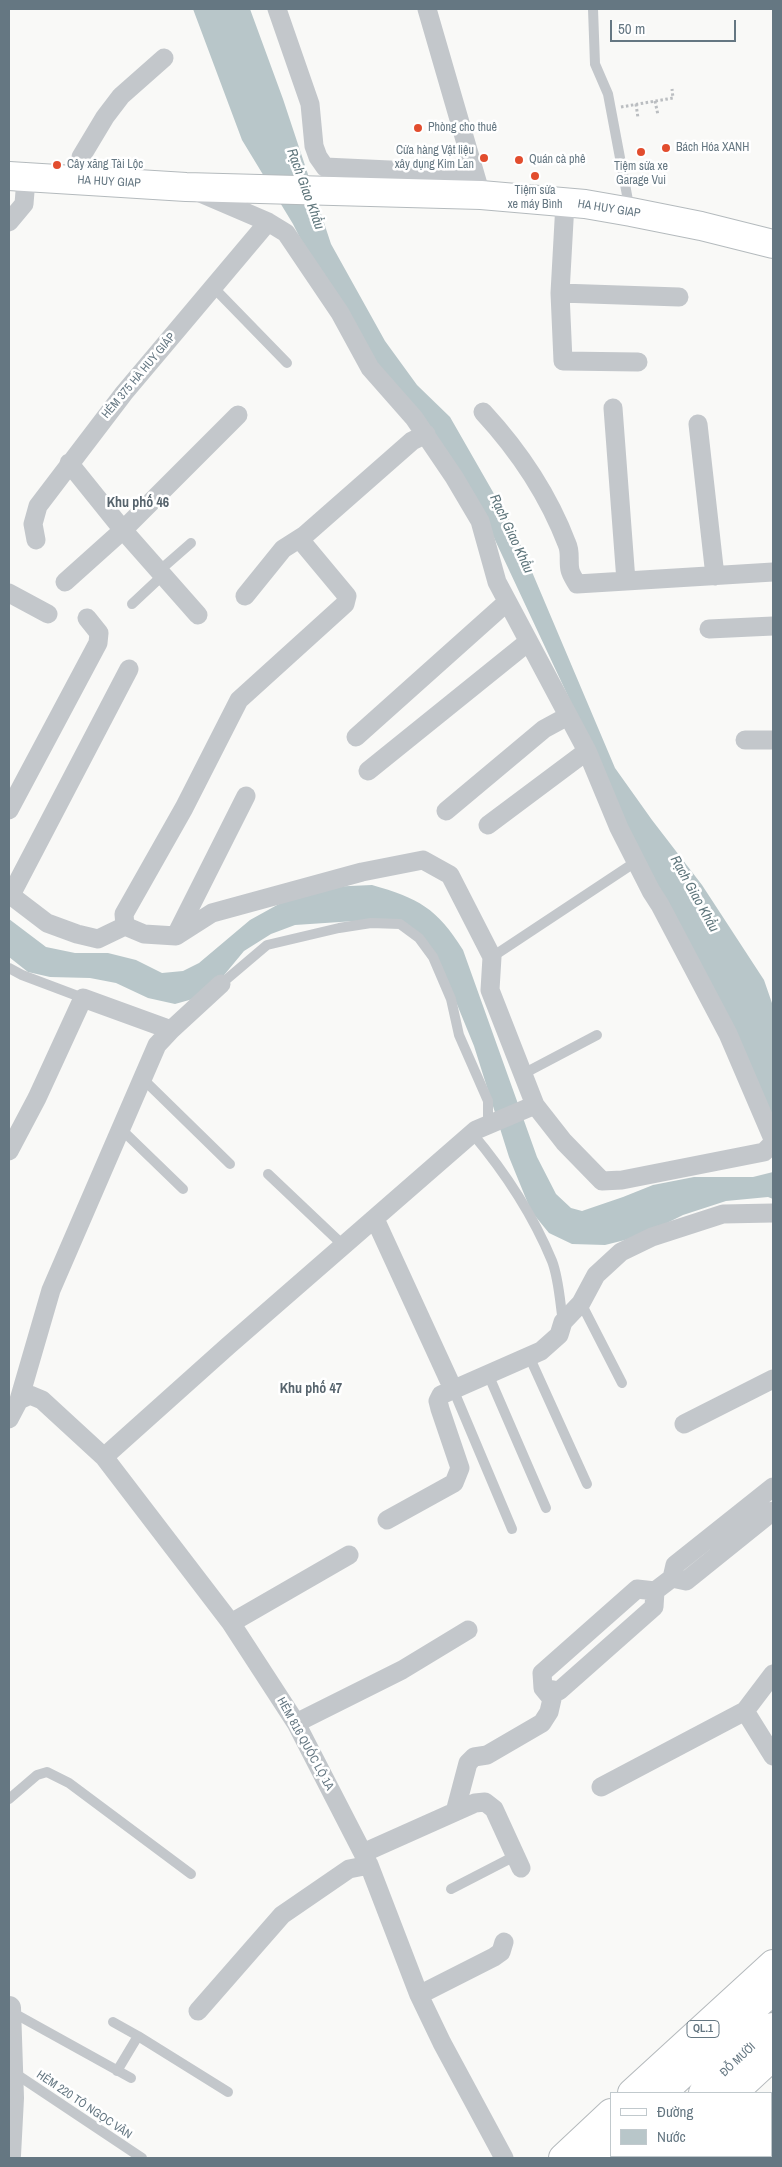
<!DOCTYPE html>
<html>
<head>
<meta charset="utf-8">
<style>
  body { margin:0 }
  #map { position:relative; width:782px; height:2167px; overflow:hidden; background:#f9f9f7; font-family:"Archivo Narrow",sans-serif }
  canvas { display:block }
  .frame { position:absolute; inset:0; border:10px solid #657782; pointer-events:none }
  .legend { position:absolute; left:610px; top:2092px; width:162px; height:65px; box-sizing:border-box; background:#fff; border:1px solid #c1c9cd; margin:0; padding:6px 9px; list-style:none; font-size:15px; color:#657782 }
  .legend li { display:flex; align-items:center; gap:10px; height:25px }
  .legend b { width:25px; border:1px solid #c1c9cd }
  .scale { position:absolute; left:610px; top:20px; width:126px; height:22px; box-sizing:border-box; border:2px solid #657782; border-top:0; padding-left:6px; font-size:15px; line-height:18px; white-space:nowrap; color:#657782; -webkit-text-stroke:4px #fff; paint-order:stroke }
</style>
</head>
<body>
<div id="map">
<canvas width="782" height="2167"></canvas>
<div class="frame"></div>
<ul class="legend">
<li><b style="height:6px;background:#fff"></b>Đường</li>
<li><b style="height:14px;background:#b8c6c9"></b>Nước</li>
</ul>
<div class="scale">50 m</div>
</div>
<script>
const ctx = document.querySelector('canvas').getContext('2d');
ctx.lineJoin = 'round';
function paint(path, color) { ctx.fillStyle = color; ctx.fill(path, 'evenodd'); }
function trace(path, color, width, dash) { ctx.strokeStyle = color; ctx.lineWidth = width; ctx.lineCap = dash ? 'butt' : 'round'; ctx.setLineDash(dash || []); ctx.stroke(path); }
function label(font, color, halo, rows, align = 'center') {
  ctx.font = font + ' "Archivo Narrow",sans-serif'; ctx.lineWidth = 5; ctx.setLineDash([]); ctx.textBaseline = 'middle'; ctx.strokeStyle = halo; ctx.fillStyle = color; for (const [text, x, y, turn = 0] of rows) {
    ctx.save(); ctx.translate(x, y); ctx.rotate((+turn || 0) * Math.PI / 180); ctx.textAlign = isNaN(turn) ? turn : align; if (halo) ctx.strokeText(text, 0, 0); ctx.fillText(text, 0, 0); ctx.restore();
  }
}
paint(new Path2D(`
  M 193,9 L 250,9 L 283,99 L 331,244 L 385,341 L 417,385 L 450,417 L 513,527 L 615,768 L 652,820 L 702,885 L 764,980 L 773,1006 L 773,1116 L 620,827 L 582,726 L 473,493 L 386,385 L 320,278 L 293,224 L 242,140 Z
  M 372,885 C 418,898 437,908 463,950 L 537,1157 L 556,1194 L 571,1208 L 582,1211 L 623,1197 L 653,1185 L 694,1177 L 753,1177 L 773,1172 L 773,1199 L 768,1197 L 726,1201 L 683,1215 L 641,1236 L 605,1245 L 572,1244 L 549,1233 L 531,1211 L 509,1157 L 474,1046 L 445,975 L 422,937 L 385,919 L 295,925 L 271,934 L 244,951 L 215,986 L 200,997 L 175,1004 L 148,998 L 116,983 L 90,978 L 50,977 L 28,972 L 9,957 L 9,919 L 46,947 L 75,953 L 108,953 L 136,960 L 162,973 L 183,971 L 199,963 L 250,920 L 288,899 L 328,887 Z`), '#b8c6c9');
const primary = new Path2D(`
  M 9,176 L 186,187 L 481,195 L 585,204 L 631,212 L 701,226 L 773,244`);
const trunk = new Path2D(`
  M 632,2093 L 773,1964
  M 662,2093 L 773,1990
  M 703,2093 L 773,2027
  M 733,2093 L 773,2056
  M 563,2158 L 611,2113
  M 594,2158 L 611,2142
  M 635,2158 L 637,2156
  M 663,2158 L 666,2156`);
trace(primary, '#b4babd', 30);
trace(trunk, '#b4b9bc', 30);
trace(new Path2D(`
  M 655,101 L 658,115
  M 636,104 L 638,118
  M 621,107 L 673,98 L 672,89`), '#bbbec1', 3, [2.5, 2.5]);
trace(new Path2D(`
  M 593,9 L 595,64 L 608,94 L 630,211
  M 213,287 L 287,363
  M 159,571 L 191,543
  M 132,604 L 163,575
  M 492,957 L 637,861
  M 9,968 L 22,975 L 83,998
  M 221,984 L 267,945 L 339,928 L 371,923 L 400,924 L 419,938 L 433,957 L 451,999 L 459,1035 L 488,1101 L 488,1124
  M 523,1074 L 597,1035
  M 143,1079 L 230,1164
  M 121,1129 L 183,1189
  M 472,1133 C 504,1171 533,1215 552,1261 C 559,1279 560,1303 563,1322
  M 268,1174 L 344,1246
  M 581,1303 L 622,1383
  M 529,1356 L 587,1484
  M 488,1374 L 546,1508
  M 453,1389 L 512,1529
  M 9,1799 L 37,1775 L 47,1772 L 69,1783 L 191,1874
  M 451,1889 L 515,1856
  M 10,2011 L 131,2078
  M 113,2022 L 138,2036
  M 117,2071 L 138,2036 L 228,2092
  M 13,2072 L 142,2158`), '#c3c7cb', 10);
trace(new Path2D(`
  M 277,9 L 310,104 L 314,146 L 318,157 L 325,167 L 454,173 L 481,195
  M 427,9 L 481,195
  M 83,181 L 81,157 L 105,117 L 121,96 L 164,58
  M 198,192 L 268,222 L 286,233 L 340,313 L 370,368 L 414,418 L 454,477 L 480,521 L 497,582 L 587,751 L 619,828 L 651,891 L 660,905 L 728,1034 L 773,1139
  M 565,203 L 560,293 L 563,361 L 638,362
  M 9,222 L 24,204 L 26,179
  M 560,293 L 679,297
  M 613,408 L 626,581
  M 483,412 C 519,451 548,494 567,544 C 571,552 568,562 570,570 C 571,575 575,580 577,584 L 773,572
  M 698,424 L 715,576
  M 426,434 L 412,441 L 305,535 L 302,542 L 347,596 L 345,604 L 239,700 L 184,808 L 124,914 L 125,926 L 144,934 L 176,936 L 212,913 L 362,872 L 423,860 L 450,875 L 492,957 L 490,990 L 535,1105 L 564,1142 L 602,1181 L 622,1180 L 764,1152 L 773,1143
  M 69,463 L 123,530 L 198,615
  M 36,540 L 33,524 L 38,506 L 124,393 L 268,222
  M 65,582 L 123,530 L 238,415
  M 9,593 L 48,614
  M 245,596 L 283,549 L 305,535
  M 709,629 L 773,626
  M 356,737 L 507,602
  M 745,740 L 773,740
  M 368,771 L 528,642
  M 9,810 L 98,643 L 99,633 L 87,618
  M 446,811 L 544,729 L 568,716
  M 488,825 L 587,751
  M 9,890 L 14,889 L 129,669
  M 9,894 L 47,923 L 77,934 L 98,939 L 125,926
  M 176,935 L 246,796
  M 9,1151 L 37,1098 L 83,998 L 171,1030
  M 375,1219 L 453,1389
  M 19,1400 L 30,1395 L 42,1400 L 104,1457 L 231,1623 L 296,1723 L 369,1865 L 419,1995 L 442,2043 L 504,2158
  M 9,1419 L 19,1400 L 51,1290 L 157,1045 L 171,1030 L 221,984
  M 684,1424 L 773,1379
  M 104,1457 L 228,1346 L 476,1130 L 535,1105
  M 773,1487 L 675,1565 L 672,1578 L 686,1581 L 773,1511
  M 387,1520 L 454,1483 L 460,1468 L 440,1409 L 438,1401 L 441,1395 L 541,1351 L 559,1335 L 563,1322 L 581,1303 L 596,1275 L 621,1252 L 652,1237 L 723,1214 L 773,1213
  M 655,1591 L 654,1607 L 559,1691 L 543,1688 L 542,1673 L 637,1589 L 655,1591 L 672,1578
  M 231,1623 L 349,1555
  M 745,1711 L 773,1756
  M 296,1723 L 402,1670 L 468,1630
  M 601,1787 L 745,1711 L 773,1674
  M 455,1812 L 468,1763 L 474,1757 L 487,1755 L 542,1723 L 549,1712 L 552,1699 L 543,1688
  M 363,1853 L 475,1803 L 485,1802 L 494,1809 L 521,1868
  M 419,1995 L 494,1957 L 501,1952 L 504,1942
  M 198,2011 L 282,1915 L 349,1869 L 369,1865`), '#c3c7cb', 19);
trace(new Path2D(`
  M 9,2008 L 12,2098 L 9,2155`), '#c3c7cb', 24);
trace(primary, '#fff', 28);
trace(trunk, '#fff', 28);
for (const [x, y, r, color] of [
  [418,128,5,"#e24d2e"],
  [666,148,5,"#e24d2e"],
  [641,152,5,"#e24d2e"],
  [484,158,5,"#e24d2e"],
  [519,160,5,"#e24d2e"],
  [57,165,5,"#e24d2e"],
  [535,176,5,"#e24d2e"]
]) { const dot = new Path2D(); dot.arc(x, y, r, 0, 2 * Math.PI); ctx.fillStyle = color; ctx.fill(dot); trace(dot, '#fff', 2); }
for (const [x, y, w] of [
  [703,2029,32]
]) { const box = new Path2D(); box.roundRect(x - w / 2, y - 8.5, w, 17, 4); ctx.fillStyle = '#fff'; ctx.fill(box); trace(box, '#657782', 1); }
label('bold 11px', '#657782', null, [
  ["QL.1",703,2029]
]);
label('12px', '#657782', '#fff', [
  ["Phòng cho thuê",428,128],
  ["Bách Hóa XANH",676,148],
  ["Cửa hàng Vật liệu",474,151,"right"],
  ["xây dụng Kim Lan",474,165,"right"],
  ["Quán cà phê",529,160],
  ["Cây xăng Tài Lộc",67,165],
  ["Tiệm sửa xe",641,167,"center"],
  ["Garage Vui",641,181,"center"],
  ["Tiệm sửa",535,191,"center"],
  ["xe máy Bình",535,205,"center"]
], 'left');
label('12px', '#657782', '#fff', [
  ["HA HUY GIAP",109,182,3],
  ["HA HUY GIAP",609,209,9],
  ["HẺM 375 HÀ HUY GIÁP",139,376,-50],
  ["HẺM 816 QUỐC LỘ 1A",305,1744,61],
  ["ĐỖ MƯỜI",738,2060,-43],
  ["HẺM 220 TÔ NGỌC VÂN",84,2105,34]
]);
label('italic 14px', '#5f767c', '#fff', [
  ["Rạch Giao Khẩu",305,189,70],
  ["Rạch Giao Khẩu",511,534,65],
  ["Rạch Giao Khẩu",694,894,61]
]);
label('bold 14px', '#57646d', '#fff', [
  ["Khu phố 46",138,503],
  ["Khu phố 47",311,1389]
]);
</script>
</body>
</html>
